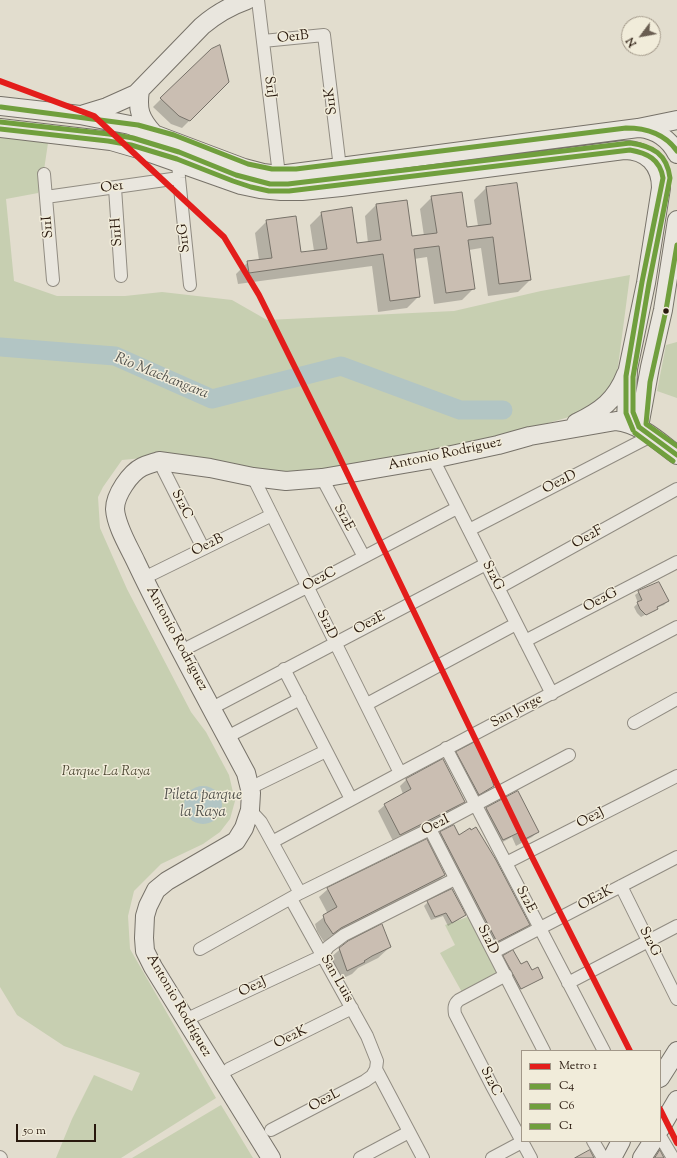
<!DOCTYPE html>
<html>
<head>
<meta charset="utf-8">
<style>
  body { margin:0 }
  #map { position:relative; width:677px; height:1158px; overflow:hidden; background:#e2ddce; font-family:"Sorts Mill Goudy",serif }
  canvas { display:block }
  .legend { position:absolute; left:521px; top:1050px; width:140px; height:92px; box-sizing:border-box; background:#f1ecda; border:1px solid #a19788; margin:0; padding:5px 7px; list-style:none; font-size:12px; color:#28180d }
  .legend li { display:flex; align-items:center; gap:8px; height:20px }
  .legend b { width:20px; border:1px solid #a19788 }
  .north { position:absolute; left:621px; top:16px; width:40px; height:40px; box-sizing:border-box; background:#f1ecda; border:1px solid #a19788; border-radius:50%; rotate:238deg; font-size:11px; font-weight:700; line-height:16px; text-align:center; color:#28180d }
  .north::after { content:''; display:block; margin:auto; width:14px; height:18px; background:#695d51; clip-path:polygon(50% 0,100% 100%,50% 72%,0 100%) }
  .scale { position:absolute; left:16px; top:1124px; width:80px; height:18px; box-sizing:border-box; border:2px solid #28180d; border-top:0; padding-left:5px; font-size:12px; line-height:14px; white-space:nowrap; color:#28180d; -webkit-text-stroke:3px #f1ecda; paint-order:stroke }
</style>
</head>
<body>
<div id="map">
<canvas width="677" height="1158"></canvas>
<ul class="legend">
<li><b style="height:5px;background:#e31d1b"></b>Metro 1</li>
<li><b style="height:5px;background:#709f3d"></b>C4</li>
<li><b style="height:5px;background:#709f3d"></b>C6</li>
<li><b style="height:5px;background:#709f3d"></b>C1</li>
</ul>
<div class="north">N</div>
<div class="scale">50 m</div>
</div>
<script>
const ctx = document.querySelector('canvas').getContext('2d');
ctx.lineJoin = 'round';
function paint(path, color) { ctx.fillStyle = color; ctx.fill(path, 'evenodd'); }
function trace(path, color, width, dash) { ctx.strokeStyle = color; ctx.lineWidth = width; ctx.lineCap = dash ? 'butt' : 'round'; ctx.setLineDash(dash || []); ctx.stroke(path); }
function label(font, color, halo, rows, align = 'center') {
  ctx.font = font + ' "Sorts Mill Goudy",serif'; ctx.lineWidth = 3; ctx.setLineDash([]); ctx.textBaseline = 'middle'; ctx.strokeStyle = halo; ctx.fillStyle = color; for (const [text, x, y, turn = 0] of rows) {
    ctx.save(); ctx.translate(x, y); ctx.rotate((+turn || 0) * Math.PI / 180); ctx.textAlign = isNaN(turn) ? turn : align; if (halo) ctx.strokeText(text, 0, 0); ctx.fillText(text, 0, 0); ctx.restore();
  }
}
paint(new Path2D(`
  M 0,136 L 48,143 L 44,170 L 38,193 L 6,199 L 14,281 L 57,296 L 125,296 L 162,292 L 232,300 L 267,320 L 454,311 L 541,291 L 630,275 L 617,374 L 607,399 L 583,413 L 433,456 L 322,477 L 251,473 L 164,456 L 122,460 L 103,487 L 98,497 L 100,528 L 127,589 L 191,712 L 206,732 L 229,775 L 235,801 L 230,819 L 220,832 L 203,844 L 161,864 L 134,891 L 128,916 L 130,949 L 216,1098 L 121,1158 L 56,1158 L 72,1119 L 94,1075 L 132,1091 L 140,1073 L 64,1046 L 17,1015 L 0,987 Z
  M 677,342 L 677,398 L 657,391 L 666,345 Z
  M 470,916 L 500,975 L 463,994 L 440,953 L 455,945 L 445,925 Z
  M 221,1105 L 253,1158 L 132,1158 Z`), '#c7cfb1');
paint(new Path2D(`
  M184 805a19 19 0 1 1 38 0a19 19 0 1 1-38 0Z`), '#b2c5c4');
paint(new Path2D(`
  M 211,49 L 228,82 L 182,128 L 171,124 L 153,107 Z
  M 516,184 L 530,280 L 518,292 L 488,296 L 481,248 L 469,250 L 474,288 L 462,300 L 434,304 L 427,257 L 414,259 L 419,296 L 407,308 L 378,312 L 372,266 L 238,284 L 236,274 L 248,262 L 259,260 L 255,233 L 267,221 L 300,253 L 314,251 L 310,225 L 322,213 L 356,244 L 368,243 L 365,216 L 376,205 L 411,237 L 424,236 L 420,209 L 432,197 L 466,228 L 478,226 L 474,200 L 486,188 Z
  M 639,592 L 668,601 L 664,605 L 656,608 L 654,612 L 654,610 L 641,617 L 642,618 L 637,613 L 634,607 L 638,603 L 635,595 Z
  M 457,753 L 493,786 L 489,790 L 475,798 L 453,756 Z
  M 406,780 L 464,801 L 457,808 L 393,841 L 378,811 L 385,805 L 403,794 L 400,786 Z
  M 518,792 L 538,832 L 532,837 L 516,846 L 512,837 L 497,845 L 481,814 L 486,809 Z
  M 441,833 L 459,836 L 529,925 L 525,929 L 493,945 L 437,837 Z
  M 444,875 L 436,884 L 331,937 L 324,942 L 317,931 L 315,924 L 328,914 L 319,897 L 328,889 Z
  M 428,902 L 464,915 L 461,918 L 448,926 L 443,916 L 431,920 L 424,906 Z
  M 348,942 L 390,947 L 378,958 L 358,968 L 352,974 L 335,982 L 327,961 Z
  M 504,956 L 531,972 L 542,977 L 518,991 L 502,959 Z`), '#0003');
trace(new Path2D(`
  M 0,347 L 115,356 L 212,399 L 341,366 L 460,410 L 503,410`), '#b2c5c4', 19);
const building = new Path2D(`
  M 220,45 L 229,82 L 190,121 L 179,116 L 160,98 L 211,49 Z
  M 517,183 L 531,280 L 499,284 L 493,237 L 468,240 L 475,289 L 446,293 L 439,246 L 414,249 L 420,297 L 390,301 L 383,254 L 249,273 L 247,261 L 272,258 L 266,220 L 296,216 L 301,252 L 327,249 L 321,212 L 352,207 L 357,243 L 381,240 L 376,204 L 407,200 L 412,236 L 437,233 L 431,196 L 462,192 L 467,227 L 491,224 L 486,187 Z
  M 659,582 L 669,601 L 657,607 L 658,609 L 646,615 L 640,609 L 637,602 L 642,600 L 638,591 Z
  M 475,742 L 485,759 L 494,786 L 479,795 L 456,752 Z
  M 443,759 L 465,802 L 400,835 L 384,804 L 411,789 L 406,779 Z
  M 518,791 L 539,832 L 521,841 L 518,833 L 503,840 L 486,808 Z
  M 454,825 L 459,835 L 470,828 L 471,830 L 476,827 L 496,860 L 530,925 L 497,942 L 440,832 Z
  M 427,839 L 445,875 L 341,928 L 333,934 L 325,922 L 323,915 L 337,907 L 327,888 Z
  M 452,889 L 466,915 L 452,923 L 446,913 L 435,917 L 427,901 Z
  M 382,924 L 391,947 L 372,956 L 364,961 L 365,962 L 347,971 L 339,948 L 348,941 Z
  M 513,950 L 521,964 L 527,961 L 532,970 L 538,967 L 543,978 L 521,989 L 503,956 Z
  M 590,1150 L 594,1158 L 575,1158 Z
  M 660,1150 L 664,1158 L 655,1158 Z`);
paint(building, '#cabeb2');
trace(building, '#777269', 1);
const street = new Path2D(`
  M 258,0 L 279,175
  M 263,41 L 324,35 L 340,168
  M 178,157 L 179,178 L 190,285
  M 44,174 L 53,280
  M 115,188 L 121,276
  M 46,197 L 179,178
  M 433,459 L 552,694
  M 159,461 L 203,548
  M 253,477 L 400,773
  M 322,478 L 364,557
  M 469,530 L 651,436
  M 144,578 L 272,515
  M 498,588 L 677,489
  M 525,641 L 677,562
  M 181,651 L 307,587 L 457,508
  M 284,669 L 351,799
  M 367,704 L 516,624
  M 212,708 L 486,564
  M 634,723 L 677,699
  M 227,737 L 300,699
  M 446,748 L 604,1051
  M 250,788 L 326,751
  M 430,829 L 544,1051
  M 272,842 L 410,768 L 677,627
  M 506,863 L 677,776
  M 621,886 L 677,999
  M 300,893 L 430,829 L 569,755
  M 291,899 L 367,1036 L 377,1061 L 376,1069 L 423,1158
  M 200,949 L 300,893 L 261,822 L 250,810
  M 494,952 L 677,857
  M 322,956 L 328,947 L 344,935 L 455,879
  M 506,975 L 459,1000 C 454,1004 454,1008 455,1014 L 492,1086 L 531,1158
  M 568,983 L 677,926
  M 185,1020 L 322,956
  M 229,1069 L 352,1008
  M 271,1130 L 365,1081 L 372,1076 L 376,1069
  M 660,1136 L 673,1158
  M 593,1141 L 603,1158
  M 0,1157 L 1,1158
  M 360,1158 L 409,1132
  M 492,1158 L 522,1142`);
const secondary = new Path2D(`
  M 140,90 C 137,110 140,118 153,133
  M 0,106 L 80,115 L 130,125 L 244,168 L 263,173 L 279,175 L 638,128 L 677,120
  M 84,114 L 107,107 L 136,94 L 202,26 C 216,14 230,6 247,0
  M 0,128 L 111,141 L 142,150 L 241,185 L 260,189 L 281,191 L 302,191 L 341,187 L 624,150 C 647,150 661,165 661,188 L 646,283 L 628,369 L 626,422
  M 640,128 C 657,130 670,140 677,154
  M 576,423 C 601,411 616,400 626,374
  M 639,427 L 650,367 L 663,310 L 677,220
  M 660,1078 L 677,1051
  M 660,1129 L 677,1100
  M 271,1158 L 153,967 L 145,951 L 144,938 L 145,916 L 148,906 L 156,890 L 167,881 L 236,841 L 244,828 L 250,810 L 251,793 L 246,773 C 209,703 170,634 136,562 C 129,547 116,526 115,509 C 115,495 130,473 142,467 C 148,464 153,463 159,461 L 210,468 L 253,477 L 286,481 L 322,478 L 433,459 L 498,445 L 530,436 L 616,421 C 641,424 658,441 677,455
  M 612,1158 L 621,1141
  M 642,1158 L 653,1141`);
trace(street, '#918c82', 14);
trace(secondary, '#777269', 20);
trace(street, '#e9e6de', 12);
trace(secondary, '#e9e6de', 18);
trace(new Path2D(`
  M 0,122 L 109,134 L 133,138 L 179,152 L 236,175 L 270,184 L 288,184 L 630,143 C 653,146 667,154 670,178 L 649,283 L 633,377 L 633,412 L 639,427
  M 639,427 L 677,455`), '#709f3d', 5);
trace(new Path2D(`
  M 0,129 L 108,141 L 131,145 L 177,159 L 233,181 L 251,187 L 269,191 L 289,191 L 630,150 C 647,153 660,159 663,178 L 642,282 L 626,376 L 626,413 L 633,430
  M 635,433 L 673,461`), '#709f3d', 5);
trace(new Path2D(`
  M 1,107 L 138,125 L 174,135 L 248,164 L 272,169 L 296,169 L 626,128 C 646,128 665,134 677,151
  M 677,245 L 666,310 L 650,382 L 646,424 L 677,446`), '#709f3d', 5);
trace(new Path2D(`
  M 0,81 L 94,116 L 224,237 L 259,295 L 335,448 L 533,859 L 630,1051
  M 660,1109 L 677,1143`), '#e31d1b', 6);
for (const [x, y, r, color] of [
  [666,311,3.5,"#28180d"]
]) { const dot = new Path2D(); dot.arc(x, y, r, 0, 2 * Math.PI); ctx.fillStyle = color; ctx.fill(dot); trace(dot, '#f1ecda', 1.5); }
label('14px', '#28180d', '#f1ecda', [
  ["Oe1B",293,38,-6],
  ["S11J",269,87,83],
  ["S11K",332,101,-97],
  ["Oe1",112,188,-8],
  ["S11I",49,227,-95],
  ["S11H",118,232,-94],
  ["S11G",185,238,-96],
  ["Antonio Rodríguez",445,455,-12],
  ["Oe2D",560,483,-27],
  ["S12C",181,505,63],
  ["S12E",343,518,62],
  ["Oe2F",588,538,-29],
  ["Oe2B",208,546,-26],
  ["S12G",492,576,63],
  ["Oe2C",320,580,-28],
  ["Oe2G",601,601,-28],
  ["Oe2E",370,624,-28],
  ["S12D",326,625,63],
  ["Antonio Rodríguez",176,639,62],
  ["San Jorge",517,712,-28],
  ["Oe2J",591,819,-27],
  ["Oe2I",436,826,-27],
  ["OE2K",596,899,-28],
  ["S12E",525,900,63],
  ["S12D",487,940,63],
  ["S12G",649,942,63],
  ["San Luis",336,979,60],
  ["Oe2J",253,988,-25],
  ["Antonio Rodríguez",178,1006,60],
  ["Oe2K",291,1038,-26],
  ["S12C",490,1082,63],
  ["Oe2L",325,1101,-28]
]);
label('italic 14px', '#514c37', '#f1ecda', [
  ["Parque La Raya",106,773]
]);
label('italic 15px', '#51514c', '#f1ecda', [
  ["Rio Machangara",161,377,22],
  ["Pileta parque",203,796],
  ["la Raya",203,813]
]);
</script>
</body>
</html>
